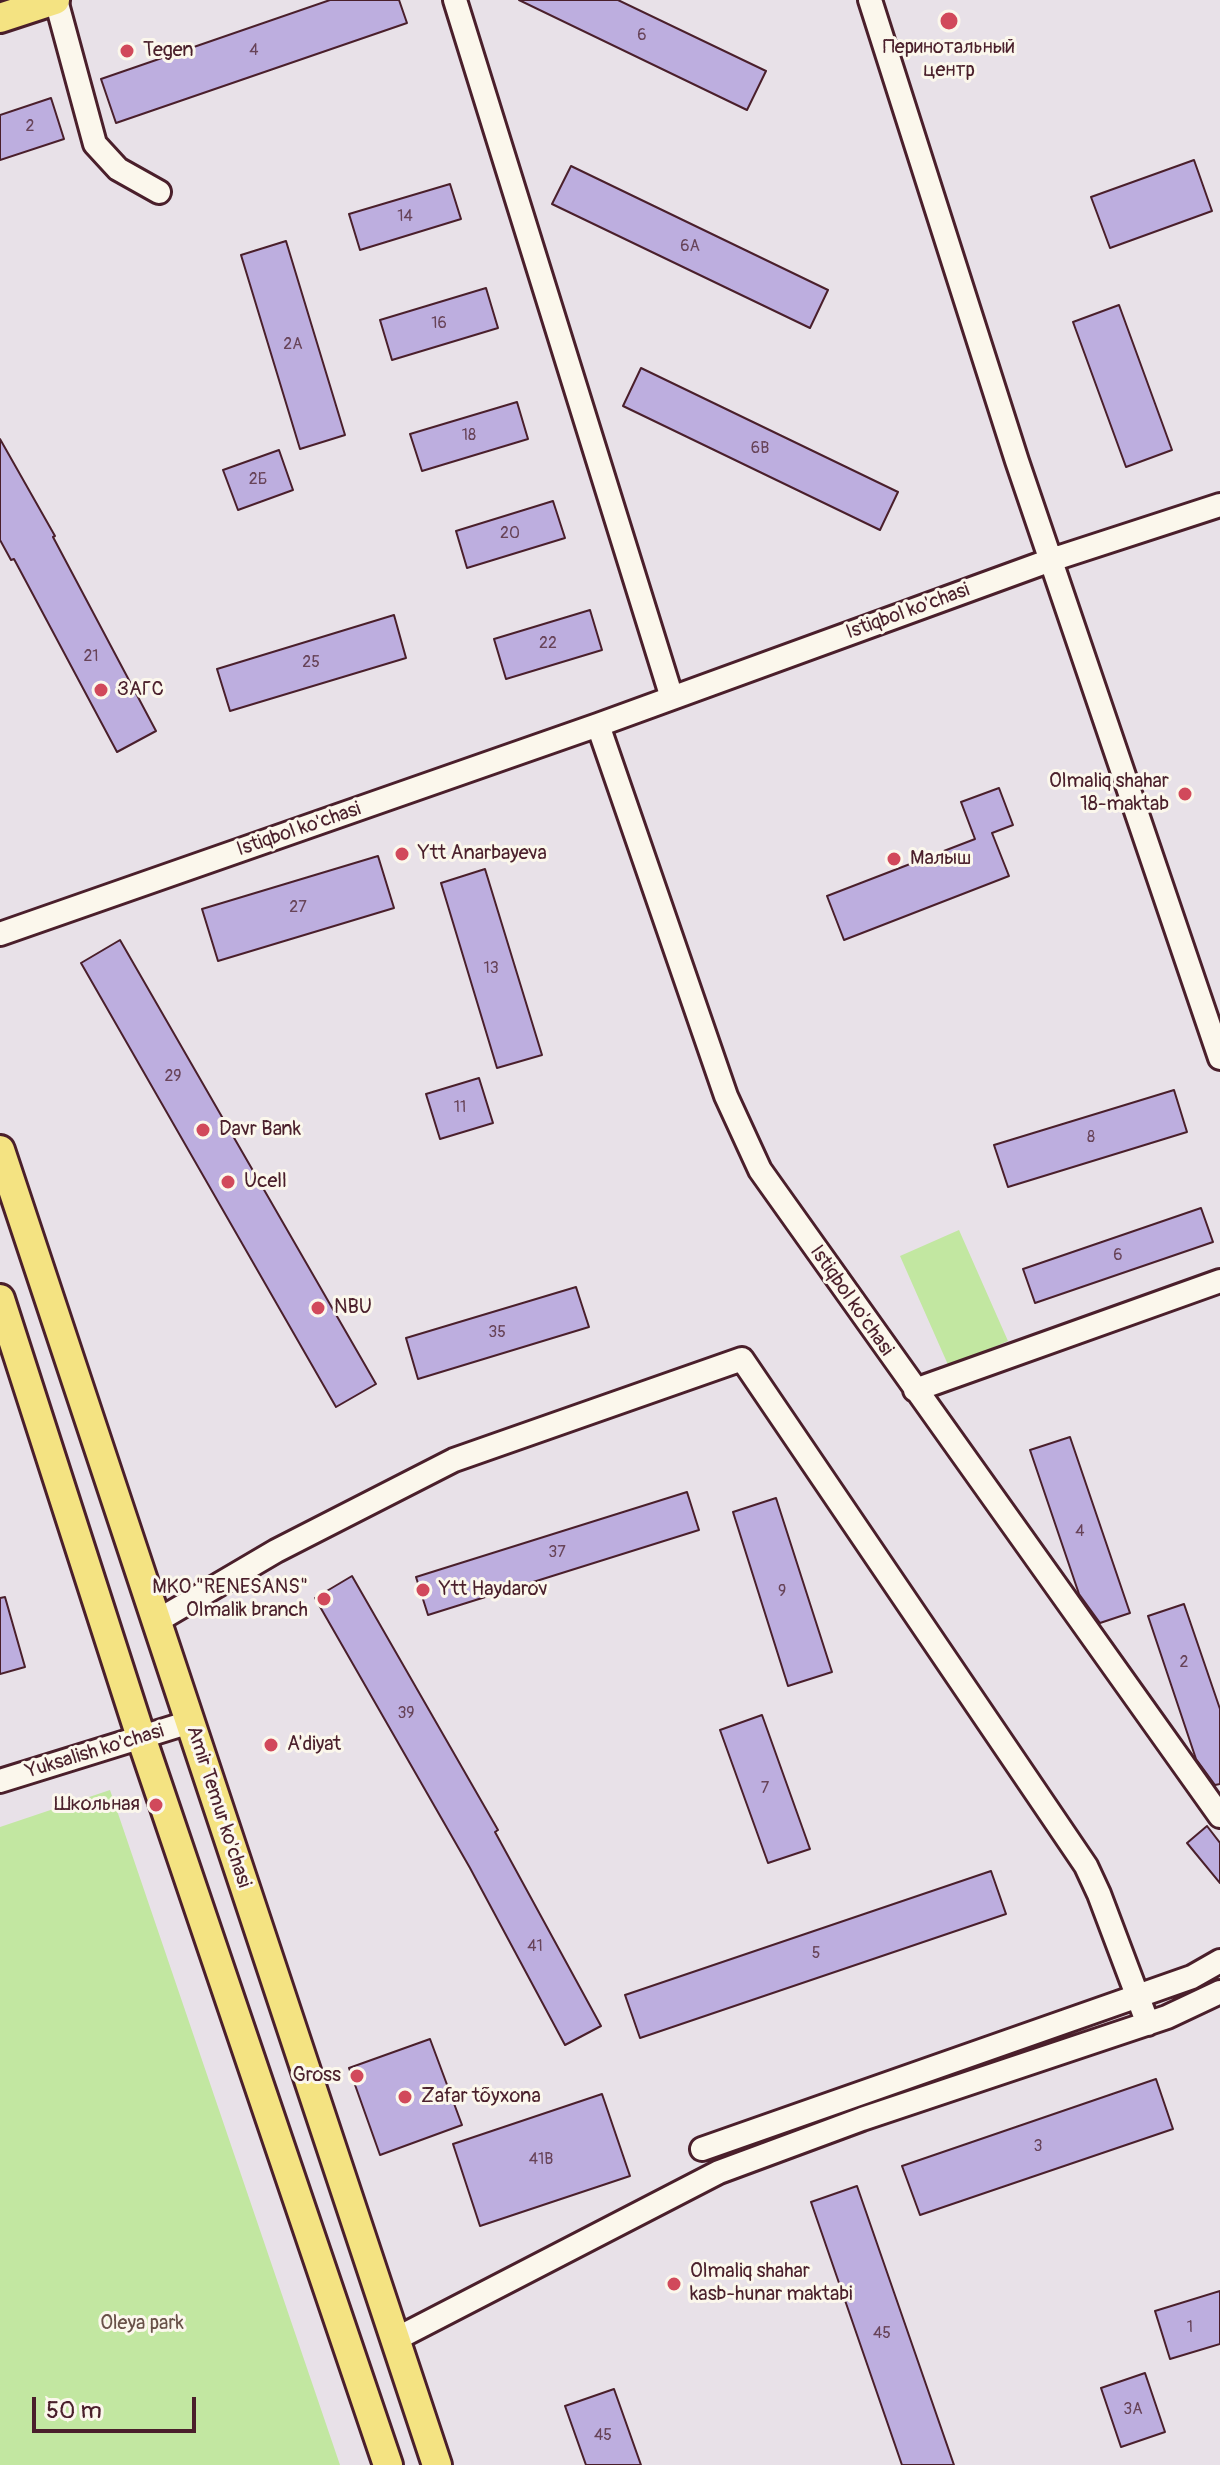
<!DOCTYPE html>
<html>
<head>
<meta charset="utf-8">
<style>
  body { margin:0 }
  #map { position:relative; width:1220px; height:2465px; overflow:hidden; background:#e8e1e8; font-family:Pangolin,sans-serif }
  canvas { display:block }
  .scale { position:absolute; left:32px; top:2397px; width:164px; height:36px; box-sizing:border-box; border:4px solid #4a1f2b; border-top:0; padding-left:10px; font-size:24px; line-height:28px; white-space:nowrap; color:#4a1f2b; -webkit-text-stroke:6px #fbf7ec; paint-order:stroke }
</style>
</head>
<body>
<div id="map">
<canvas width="1220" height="2465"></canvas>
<div class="scale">50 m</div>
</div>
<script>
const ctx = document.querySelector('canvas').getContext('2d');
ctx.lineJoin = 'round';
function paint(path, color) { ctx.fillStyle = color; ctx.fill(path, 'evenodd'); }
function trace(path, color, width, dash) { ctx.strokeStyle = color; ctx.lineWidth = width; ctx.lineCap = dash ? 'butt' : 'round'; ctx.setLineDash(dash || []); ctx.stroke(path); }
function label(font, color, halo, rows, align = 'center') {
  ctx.font = font + ' Pangolin,sans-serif'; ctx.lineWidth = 6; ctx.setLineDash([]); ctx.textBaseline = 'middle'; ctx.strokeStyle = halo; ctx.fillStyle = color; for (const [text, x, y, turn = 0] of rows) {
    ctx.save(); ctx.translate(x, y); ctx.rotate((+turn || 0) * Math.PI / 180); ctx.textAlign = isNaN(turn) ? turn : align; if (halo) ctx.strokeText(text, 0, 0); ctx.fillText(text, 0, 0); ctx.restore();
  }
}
paint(new Path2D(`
  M 959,1230 L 1008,1341 L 949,1367 L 900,1256 Z
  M 110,1790 L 340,2465 L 0,2465 L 0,1827 Z`), '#c2e7a1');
const building = new Path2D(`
  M 330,0 L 399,0 L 407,23 L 116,123 L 101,79 Z
  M 519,0 L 618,0 L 766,71 L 747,110 Z
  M 51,98 L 64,139 L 0,160 L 0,115 Z
  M 1194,160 L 1212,211 L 1110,248 L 1091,197 Z
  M 571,166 L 828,290 L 810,328 L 552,204 Z
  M 450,184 L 461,219 L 360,250 L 349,214 Z
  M 286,241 L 345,435 L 300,449 L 241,255 Z
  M 486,288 L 498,328 L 392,360 L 380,320 Z
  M 1119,305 L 1172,450 L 1126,467 L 1073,322 Z
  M 641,368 L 898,492 L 880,530 L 623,406 Z
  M 517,402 L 528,439 L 422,471 L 410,434 Z
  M 0,439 L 55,536 L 53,537 L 156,731 L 117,752 L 14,559 L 11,560 L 0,540 Z
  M 279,450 L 293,490 L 238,510 L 223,470 Z
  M 553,501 L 565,538 L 467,568 L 456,531 Z
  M 590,610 L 602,650 L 506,679 L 494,639 Z
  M 394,615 L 406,658 L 230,711 L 217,669 Z
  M 999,788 L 1013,825 L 992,833 L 1009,876 L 844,940 L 827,896 L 975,839 L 961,802 Z
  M 378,856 L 394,908 L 218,961 L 202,909 Z
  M 485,869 L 542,1055 L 497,1068 L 441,883 Z
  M 120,940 L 376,1384 L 336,1407 L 81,963 Z
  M 479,1078 L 493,1123 L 440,1139 L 426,1094 Z
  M 1174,1090 L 1187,1132 L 1008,1187 L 994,1145 Z
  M 1201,1208 L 1213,1242 L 1035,1303 L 1023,1269 Z
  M 576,1287 L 589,1327 L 418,1379 L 406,1338 Z
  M 1070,1437 L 1130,1613 L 1100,1623 L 1079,1594 L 1030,1450 Z
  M 687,1492 L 699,1530 L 428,1615 L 416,1577 Z
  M 776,1498 L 832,1672 L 788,1686 L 733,1512 Z
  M 352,1576 L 498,1830 L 495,1832 L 601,2026 L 565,2045 L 470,1868 L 315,1598 Z
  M 5,1597 L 25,1667 L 0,1674 L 0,1598 Z
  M 1184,1604 L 1220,1709 L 1220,1784 L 1215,1785 L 1196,1759 L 1148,1616 Z
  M 762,1715 L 810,1849 L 768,1863 L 720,1730 Z
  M 1207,1826 L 1220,1843 L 1220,1883 L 1187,1843 Z
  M 991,1871 L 1006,1914 L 640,2038 L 625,1995 Z
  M 430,2039 L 462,2125 L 380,2155 L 349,2068 Z
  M 1156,2079 L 1173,2129 L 920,2215 L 902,2166 Z
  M 602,2094 L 630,2176 L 480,2226 L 453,2144 Z
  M 857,2186 L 954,2465 L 902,2465 L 811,2202 Z
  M 1220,2291 L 1220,2344 L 1170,2359 L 1155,2311 Z
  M 1145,2373 L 1165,2432 L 1121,2447 L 1101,2388 Z
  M 614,2389 L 641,2465 L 586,2465 L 565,2406 Z`);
paint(building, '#bdaedf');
trace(building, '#4a1f2b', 2);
const minor = new Path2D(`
  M 56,0 L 95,144 L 118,169 L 159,192
  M 455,0 L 672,698
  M 870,0 L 1017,461 L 1220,1058
  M 598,725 L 726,1096 L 760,1170 L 1220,1816
  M 0,934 L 598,725 L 1051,560 L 1220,505
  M 915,1390 L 1220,1281
  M 157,1621 L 276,1551 L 454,1460 L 742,1359 L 1086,1866 L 1099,1894 L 1148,2024
  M 0,1781 L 190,1722
  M 702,2149 L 1192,1977 L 1220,1961
  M 394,2340 L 719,2172 L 862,2119 L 1167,2017 L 1220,1992`);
const major = new Path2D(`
  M 0,18 L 55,0
  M 0,1150 L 437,2465
  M 0,1299 L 141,1737 L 388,2465`);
trace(minor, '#4a1f2b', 28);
trace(major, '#4a1f2b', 34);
trace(minor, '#fbf7ec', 22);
trace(major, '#f4e382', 28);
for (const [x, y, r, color] of [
  [949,21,10,"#d1495b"],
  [127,51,8,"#d1495b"],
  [101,690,8,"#d1495b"],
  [1185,794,8,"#d1495b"],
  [402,854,8,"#d1495b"],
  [894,859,8,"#d1495b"],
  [203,1130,8,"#d1495b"],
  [228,1182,8,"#d1495b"],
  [318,1308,8,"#d1495b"],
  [423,1590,8,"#d1495b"],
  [324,1599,8,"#d1495b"],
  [271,1745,8,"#d1495b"],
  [156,1805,8,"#d1495b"],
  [357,2076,8,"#d1495b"],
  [405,2097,8,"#d1495b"],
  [674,2284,8,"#d1495b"]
]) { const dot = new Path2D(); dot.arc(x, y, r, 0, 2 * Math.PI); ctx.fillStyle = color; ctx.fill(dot); trace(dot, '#fbf7ec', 3); }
label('16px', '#674358', null, [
  ["6",642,36],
  ["4",254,51],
  ["2",30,127],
  ["14",405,217],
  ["6А",690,247],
  ["16",439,324],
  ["2А",293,345],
  ["18",469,436],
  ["6B",760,449],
  ["2Б",258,480],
  ["20",510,534],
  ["22",548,644],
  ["21",91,657],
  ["25",311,663],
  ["27",298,908],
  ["13",491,969],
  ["29",173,1077],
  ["11",460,1108],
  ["8",1091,1138],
  ["6",1118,1256],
  ["35",497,1333],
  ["4",1080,1532],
  ["37",557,1553],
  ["9",782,1592],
  ["2",1184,1663],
  ["39",406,1714],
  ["7",765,1789],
  ["41",535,1947],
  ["5",816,1954],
  ["3",1038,2147],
  ["41B",541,2160],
  ["1",1190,2328],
  ["45",882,2334],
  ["3А",1133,2410],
  ["45",603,2436]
]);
label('20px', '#4a1f2b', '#fbf7ec', [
  ["Перинотальный",949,48,"center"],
  ["центр",949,71,"center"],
  ["Tegen",143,51],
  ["ЗАГС",117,690],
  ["Olmaliq shahar",1169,782,"right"],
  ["18-maktab",1169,805,"right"],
  ["Ytt Anarbayeva",418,854],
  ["Малыш",910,859],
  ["Davr Bank",219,1130],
  ["Ucell",244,1182],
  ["NBU",334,1308],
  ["MKO \"RENESANS\"",308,1588,"right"],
  ["Olmalik branch",308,1611,"right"],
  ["Ytt Haydarov",439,1590],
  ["A'diyat",287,1745],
  ["Школьная",140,1805,"right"],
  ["Gross",341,2076,"right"],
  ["Zafar tõyxona",421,2097],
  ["Olmaliq shahar",690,2272],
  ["kasb-hunar maktabi",690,2295]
], 'left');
label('20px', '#4a1f2b', '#fbf7ec', [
  ["Istiqbol ko'chasi",908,612,-20],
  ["Istiqbol ko'chasi",299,830,-19],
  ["Istiqbol ko'chasi",851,1301,55],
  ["Yuksalish ko'chasi",95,1752,-17],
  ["Amir Temur ko'chasi",218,1807,72]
]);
label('20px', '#685148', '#fbf7ec', [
  ["Oleya park",142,2324]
]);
</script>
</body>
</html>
